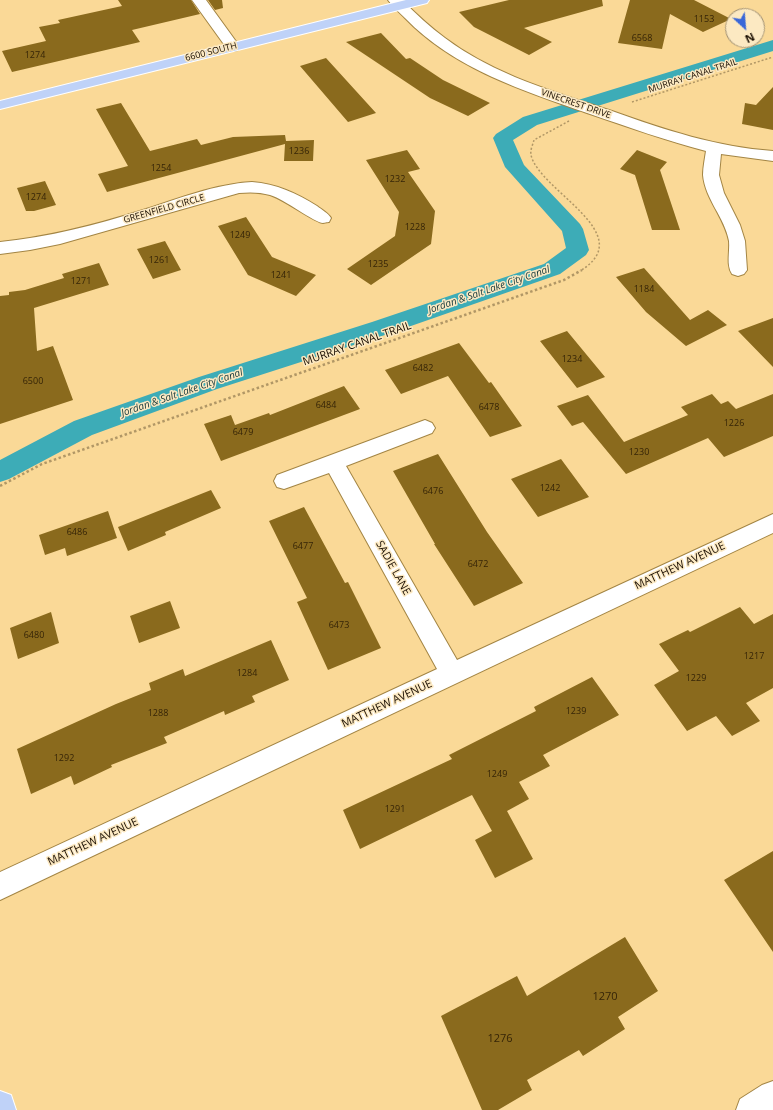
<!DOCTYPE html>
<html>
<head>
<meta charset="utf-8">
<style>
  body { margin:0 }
  #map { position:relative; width:773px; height:1110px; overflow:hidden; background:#fad997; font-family:"Open Sans",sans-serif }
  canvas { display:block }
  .north { position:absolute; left:725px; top:8px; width:40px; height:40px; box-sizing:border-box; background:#fce9c2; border:1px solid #a19174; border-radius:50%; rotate:154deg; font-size:11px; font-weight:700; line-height:16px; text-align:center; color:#190d00 }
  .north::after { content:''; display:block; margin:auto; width:14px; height:18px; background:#3967d8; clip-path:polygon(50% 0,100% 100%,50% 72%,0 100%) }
</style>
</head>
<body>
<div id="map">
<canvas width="773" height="1110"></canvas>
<div class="north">N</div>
</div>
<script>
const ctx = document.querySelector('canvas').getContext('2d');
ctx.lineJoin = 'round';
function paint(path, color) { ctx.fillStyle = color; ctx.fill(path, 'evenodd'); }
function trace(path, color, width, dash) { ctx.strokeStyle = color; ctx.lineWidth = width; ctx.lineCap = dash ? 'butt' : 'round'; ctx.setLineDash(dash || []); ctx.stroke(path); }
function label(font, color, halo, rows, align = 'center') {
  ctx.font = font + ' "Open Sans",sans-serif'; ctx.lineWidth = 3; ctx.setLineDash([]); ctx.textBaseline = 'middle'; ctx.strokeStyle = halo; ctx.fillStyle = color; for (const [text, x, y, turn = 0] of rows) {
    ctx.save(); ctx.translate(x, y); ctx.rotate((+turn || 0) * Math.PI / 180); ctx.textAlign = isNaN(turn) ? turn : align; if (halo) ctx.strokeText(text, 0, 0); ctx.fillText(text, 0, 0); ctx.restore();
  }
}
paint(new Path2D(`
  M 773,40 L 773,51 L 537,125 L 513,140 L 524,165 L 580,224 L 583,229 L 589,250 L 586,255 L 560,274 L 388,334 L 217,389 L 92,435 L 9,479 L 0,482 L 0,460 L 74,421 L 199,377 L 372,322 L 544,264 L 566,248 L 562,231 L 505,167 L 493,138 L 496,134 L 523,117 Z`), '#3dacb7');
paint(new Path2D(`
  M 118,0 L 191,0 L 200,14 L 132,30 L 140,42 L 12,72 L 2,51 L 46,41 L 39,27 L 60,23 L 58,20 L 122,6 Z
  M 208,0 L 222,0 L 223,8 L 215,10 Z
  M 509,0 L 602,0 L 603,6 L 524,28 L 552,42 L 529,55 L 474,27 L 459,12 Z
  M 630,0 L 694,0 L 731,19 L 703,32 L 670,14 L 662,49 L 618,43 Z
  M 381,33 L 406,59 L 410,58 L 443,80 L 490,103 L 468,116 L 430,98 L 346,42 Z
  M 326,58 L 376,113 L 348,122 L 300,66 Z
  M 773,87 L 773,130 L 742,124 L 745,103 L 756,105 Z
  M 121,103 L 150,151 L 197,139 L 201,145 L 233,137 L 285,135 L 286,141 L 314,140 L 313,161 L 284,161 L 285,144 L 107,192 L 98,174 L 128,166 L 96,109 Z
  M 407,150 L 420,169 L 408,172 L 435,211 L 431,244 L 371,285 L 347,269 L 395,236 L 399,212 L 366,160 Z
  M 637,150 L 667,162 L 660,170 L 680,230 L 652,230 L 635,175 L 620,169 Z
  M 45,181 L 56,205 L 34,211 L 26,211 L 17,188 Z
  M 246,217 L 272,257 L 316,275 L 296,296 L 248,275 L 218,226 Z
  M 165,241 L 181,270 L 153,279 L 137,249 Z
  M 99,263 L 109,285 L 34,308 L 37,351 L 53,346 L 73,400 L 0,424 L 0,296 L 9,295 L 9,292 L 25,290 L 64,278 L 62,274 Z
  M 644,268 L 690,320 L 708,310 L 727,325 L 686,346 L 646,312 L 616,277 Z
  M 773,318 L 773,367 L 738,331 Z
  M 567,331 L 605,377 L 577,388 L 540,341 Z
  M 459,343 L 489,383 L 491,382 L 522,426 L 490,437 L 448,376 L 401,394 L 385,370 Z
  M 344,386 L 360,409 L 221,461 L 204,424 L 231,415 L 235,425 L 269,413 L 270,415 Z
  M 712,394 L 721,404 L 728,401 L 736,409 L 773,394 L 773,436 L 724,457 L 708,438 L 626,474 L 583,422 L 572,426 L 557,406 L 588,395 L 624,442 L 688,415 L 681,407 Z
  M 438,454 L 487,532 L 523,583 L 474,606 L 434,544 L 435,544 L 393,471 Z
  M 561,459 L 589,497 L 538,517 L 511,479 Z
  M 211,490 L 221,508 L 165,532 L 166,535 L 128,551 L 118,527 Z
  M 304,507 L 345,583 L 348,582 L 381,648 L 328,670 L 297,602 L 307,598 L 269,521 Z
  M 108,511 L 117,538 L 67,556 L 65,548 L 45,555 L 39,535 Z
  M 170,601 L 180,628 L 139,643 L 130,616 Z
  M 740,607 L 754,624 L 773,614 L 773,688 L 746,703 L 760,721 L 732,736 L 716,716 L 687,731 L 654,685 L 679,671 L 659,644 L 688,630 L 690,632 Z
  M 51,612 L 59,643 L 18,659 L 10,628 Z
  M 271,640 L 289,680 L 252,696 L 255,702 L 225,715 L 224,711 L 164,737 L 167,743 L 111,765 L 112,767 L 74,785 L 71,776 L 31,794 L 17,749 L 116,704 L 151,690 L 149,683 L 183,669 L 185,676 Z
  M 592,677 L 619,715 L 543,755 L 550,766 L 519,782 L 529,799 L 507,811 L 533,859 L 495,878 L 475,840 L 492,831 L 472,795 L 360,849 L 343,810 L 452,759 L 449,755 L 536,711 L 534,707 Z
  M 773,851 L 773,952 L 724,880 Z
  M 625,937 L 658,991 L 618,1017 L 625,1029 L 583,1056 L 579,1050 L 527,1080 L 532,1090 L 498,1110 L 482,1110 L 441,1016 L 517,976 L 527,996 Z`), '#8a6a1d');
const minor = new Path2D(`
  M 192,0 L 206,0 L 240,47 L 238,50 L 233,51 L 228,50 Z
  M 388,0 L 402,0 C 416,14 430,27 445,38 C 494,75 555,92 612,111 C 665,130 717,147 773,151 L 773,161 L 721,154 L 719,175 L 724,193 L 740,225 L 745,241 L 747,270 L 744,274 L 738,276 L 732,274 C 726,265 730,252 729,241 C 725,218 705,199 703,175 C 703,167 705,158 706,151 C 667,141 628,127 590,114 C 524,91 454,69 405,18 C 399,12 393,7 388,0 Z
  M 252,182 C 277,184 296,193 317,206 C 322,210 328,213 331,218 L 329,222 C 328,222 323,223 323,223 C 315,223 284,199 270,195 C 260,192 249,192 239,193 L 60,244 L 30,250 L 0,254 L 0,242 C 49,237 96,225 143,210 C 178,199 215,184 252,182 Z
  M 425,420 L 432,423 L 435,428 L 432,433 L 346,466 L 457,660 L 773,514 L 773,533 L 0,900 L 0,872 L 437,669 L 329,473 L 284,489 L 277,487 L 274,481 L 277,475 Z
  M 773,1081 L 773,1110 L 736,1110 L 740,1099 L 762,1085 Z`);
const major = new Path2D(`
  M 406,0 L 429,0 L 427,3 L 0,109 L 0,101 Z
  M 0,1091 L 11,1095 L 16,1110 L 0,1110 Z`);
trace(minor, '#a38544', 2);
trace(major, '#fff', 2);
trace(new Path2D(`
  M 632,102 L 773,57
  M 569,121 L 534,140 C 533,144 530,150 531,155 C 539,191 641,234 580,271`), '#b19766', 1.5, [2, 2]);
trace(new Path2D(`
  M 0,486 L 42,464 L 564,280 L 582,270`), '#b19766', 2.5, [2.5, 2.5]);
paint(minor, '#fff');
paint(major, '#bfd2f8');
label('9px', '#352407', null, [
  ["1153",704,19],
  ["6568",642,38],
  ["1274",35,55],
  ["1236",299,151],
  ["1254",161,168],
  ["1232",395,179],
  ["1274",36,197],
  ["1228",415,227],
  ["1249",240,235],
  ["1261",159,260],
  ["1235",378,264],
  ["1241",281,275],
  ["1271",81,281],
  ["1184",644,289],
  ["1234",572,359],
  ["6482",423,368],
  ["6500",33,381],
  ["6484",326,405],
  ["6478",489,407],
  ["1226",734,423],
  ["6479",243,432],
  ["1230",639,452],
  ["1242",550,488],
  ["6476",433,491],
  ["6486",77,532],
  ["6477",303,546],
  ["6472",478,564],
  ["6473",339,625],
  ["6480",34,635],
  ["1217",754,656],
  ["1284",247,673],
  ["1229",696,678],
  ["1239",576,711],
  ["1288",158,713],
  ["1292",64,758],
  ["1249",497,774],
  ["1291",395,809]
]);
label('9px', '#190d00', '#fce9c2', [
  ["6600 SOUTH",211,52,-14],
  ["MURRAY CANAL TRAIL",693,76,-18],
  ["VINECREST DRIVE",576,104,19],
  ["GREENFIELD CIRCLE",164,209,-16]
]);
label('italic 10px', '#17393c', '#fce9c2', [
  ["Jordan & Salt Lake City Canal",489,290,-19],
  ["Jordan & Salt Lake City Canal",182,393,-19]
]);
label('11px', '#190d00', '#fce9c2', [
  ["MURRAY CANAL TRAIL",357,344,-19],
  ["MATTHEW AVENUE",680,566,-25],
  ["SADIE LANE",393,568,61],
  ["MATTHEW AVENUE",387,704,-25],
  ["MATTHEW AVENUE",93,842,-25]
]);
label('11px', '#352407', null, [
  ["1270",605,997],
  ["1276",500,1039]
]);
</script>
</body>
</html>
